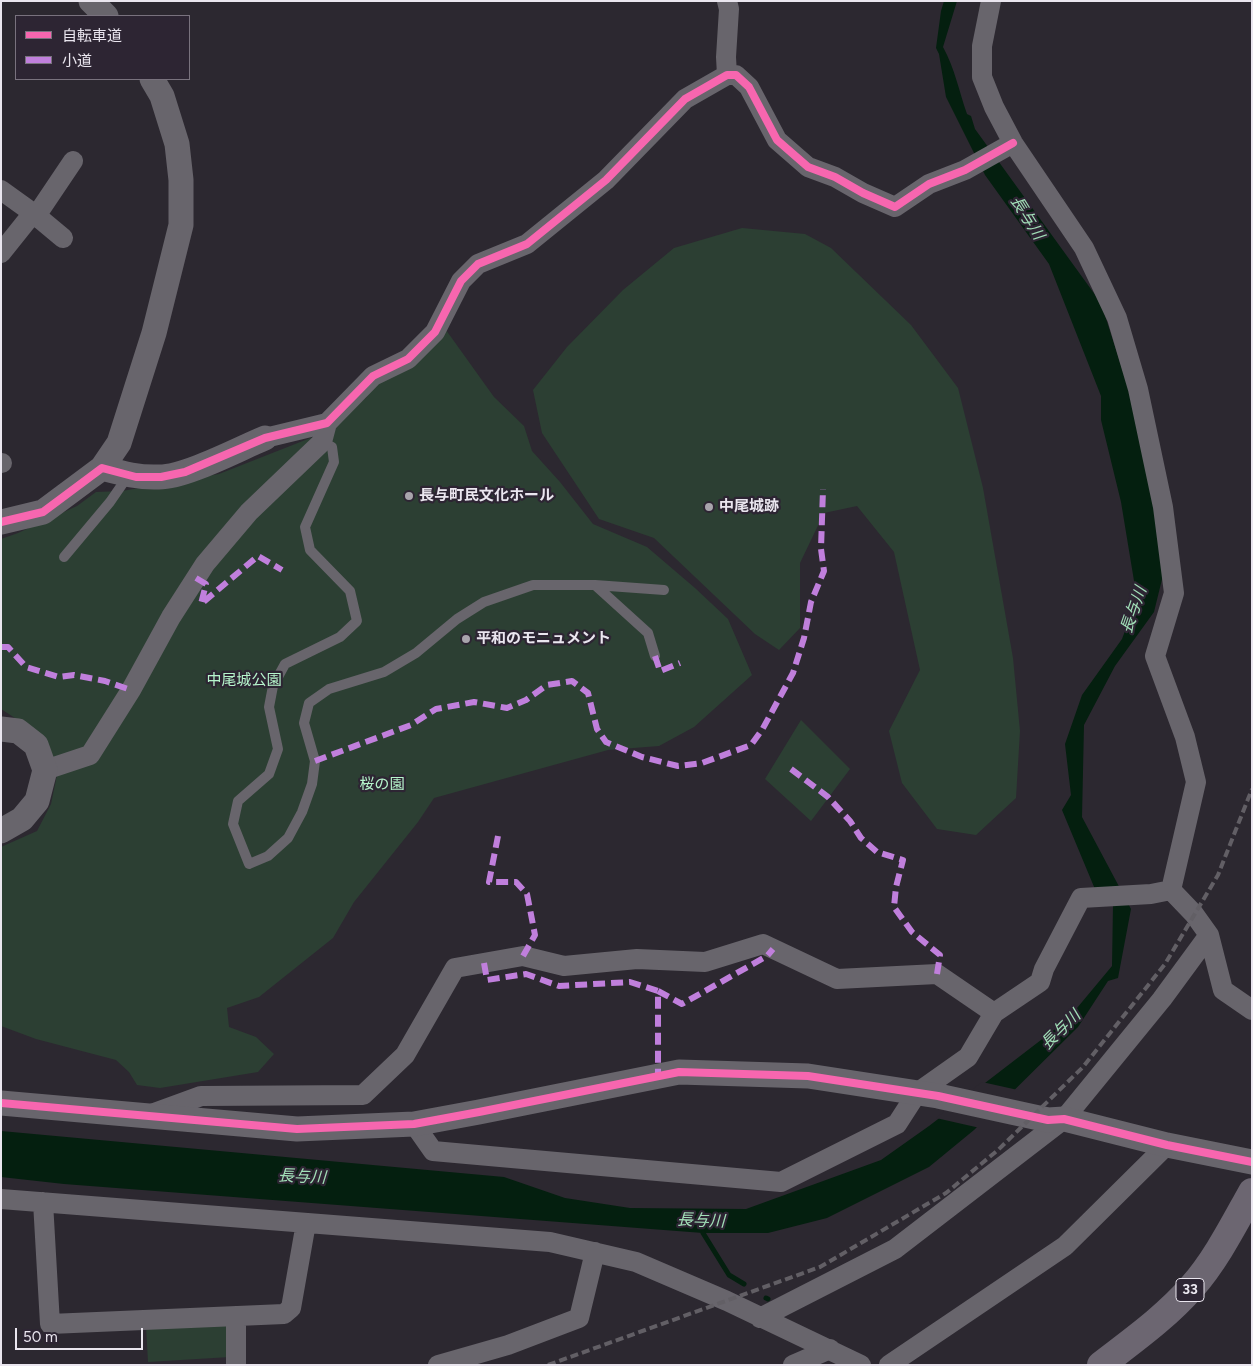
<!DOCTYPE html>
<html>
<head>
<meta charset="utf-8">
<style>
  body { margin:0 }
  #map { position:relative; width:1253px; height:1366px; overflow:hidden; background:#2c2830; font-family:Figtree,"Noto Sans JP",sans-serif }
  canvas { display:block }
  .frame { position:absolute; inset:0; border:2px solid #eae6ef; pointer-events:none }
  .legend { position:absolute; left:15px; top:15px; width:175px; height:65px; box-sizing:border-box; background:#2d2533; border:1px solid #79727e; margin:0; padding:6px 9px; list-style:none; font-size:15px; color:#eae6ef }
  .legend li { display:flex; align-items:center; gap:10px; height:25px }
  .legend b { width:25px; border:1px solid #79727e }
  .scale { position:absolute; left:15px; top:1328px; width:128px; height:22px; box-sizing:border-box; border:2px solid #eae6ef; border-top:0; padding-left:6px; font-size:15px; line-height:18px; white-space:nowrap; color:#eae6ef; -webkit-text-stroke:4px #2d2533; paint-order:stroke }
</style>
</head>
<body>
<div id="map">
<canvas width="1253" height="1366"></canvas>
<div class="frame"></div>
<ul class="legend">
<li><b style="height:6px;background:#f766af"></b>自転車道</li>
<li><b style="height:6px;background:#c07fdc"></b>小道</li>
</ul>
<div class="scale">50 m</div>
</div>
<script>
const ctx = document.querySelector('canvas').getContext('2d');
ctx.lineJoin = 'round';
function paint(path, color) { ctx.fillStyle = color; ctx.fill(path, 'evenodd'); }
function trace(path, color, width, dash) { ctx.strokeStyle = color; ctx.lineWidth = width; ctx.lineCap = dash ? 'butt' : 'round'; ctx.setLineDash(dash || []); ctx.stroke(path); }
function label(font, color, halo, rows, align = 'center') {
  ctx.font = font + ' Figtree,"Noto Sans JP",sans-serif'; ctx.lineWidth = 4.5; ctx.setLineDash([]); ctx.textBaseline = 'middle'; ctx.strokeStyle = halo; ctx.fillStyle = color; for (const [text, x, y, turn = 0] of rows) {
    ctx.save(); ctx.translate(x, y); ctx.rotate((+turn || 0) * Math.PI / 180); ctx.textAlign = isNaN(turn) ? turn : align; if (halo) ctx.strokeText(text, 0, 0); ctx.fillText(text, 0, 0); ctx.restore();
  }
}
paint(new Path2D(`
  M 742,228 L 805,234 L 831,248 L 911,325 L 958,388 L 983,488 L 1013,658 L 1020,731 L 1016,798 L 976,835 L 937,829 L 902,783 L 889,731 L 920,670 L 894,552 L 857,506 L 824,513 L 800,563 L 800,628 L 779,650 L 755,634 L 654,538 L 599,519 L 542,433 L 533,390 L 567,347 L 623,290 L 674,248 Z
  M 446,330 L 494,397 L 524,426 L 532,451 L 560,482 L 593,524 L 647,547 L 695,588 L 728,619 L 752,675 L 694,727 L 659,746 L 608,750 L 434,798 L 418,822 L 354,902 L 333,938 L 259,997 L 227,1008 L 229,1027 L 256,1037 L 274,1054 L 258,1072 L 160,1088 L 137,1085 L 129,1072 L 116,1060 L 36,1039 L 1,1026 L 1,847 L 37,831 L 51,804 L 57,775 L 32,729 L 1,709 L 1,539 L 18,533 L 77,506 L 96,492 L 122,491 L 219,474 L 313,437 L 366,398 L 390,359 Z
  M 801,720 L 850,769 L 811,821 L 765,779 Z
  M 228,1321 L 230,1357 L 148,1362 L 146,1326 Z`), '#2c3f33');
paint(new Path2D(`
  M 944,1 L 957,1 L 943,47 C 955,69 959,91 967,114 L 971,116 L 975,129 L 1101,303 L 1136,412 L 1165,567 L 1154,612 L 1115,666 L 1084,725 L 1082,817 L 1131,909 L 1118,978 L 1108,981 L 1078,1027 L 974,1130 L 929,1167 L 827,1218 L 768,1233 L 703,1233 L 64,1184 L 1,1177 L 1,1131 L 504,1177 L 565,1198 L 630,1208 L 746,1209 L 881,1160 L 929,1126 L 1067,1020 L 1112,966 L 1113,905 L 1097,894 L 1062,810 L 1071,795 L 1065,744 L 1082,695 L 1122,639 L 1137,599 L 1121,502 L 1101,420 L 1101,396 L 1049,264 L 985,175 L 946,97 L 939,54 L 936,48 L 941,11 Z`), '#041f0f');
paint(new Path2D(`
  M 982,1082 L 1018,1090 L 980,1128 L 936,1118 Z`), '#2c2830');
trace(new Path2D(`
  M 703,1233 L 729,1275 L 744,1284
  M 766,1298 L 768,1299`), '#041f0f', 5);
trace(new Path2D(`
  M 322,442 L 332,447 L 334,462 L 305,527 L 310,550 L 350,591 L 357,621 L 340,637 L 285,664 L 273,686 L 269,707 L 278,749 L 269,774 L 238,801 L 233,824 L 249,864 L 268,856 L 288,838 L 302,812 L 312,784 L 315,761 L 304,723 L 309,703 L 329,689 L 384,672 L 416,653 L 457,619 L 484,602 L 533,585 L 595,585 L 664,590
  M 64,557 L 110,502 L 128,476
  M 595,585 L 648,633 L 655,656`), '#68656c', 10);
trace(new Path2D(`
  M 991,1 L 982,46 L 982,77 L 994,107 L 1013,143 L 1084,248 L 1117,318 L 1138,389 L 1163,507 L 1174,593 L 1155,656 L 1185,737 L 1196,782 L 1171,890
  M 727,75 L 726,57 L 729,9 L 727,1
  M 1,190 L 33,213
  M 36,216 L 73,161
  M 1,253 L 33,213 L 63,238
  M 265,438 L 327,423 L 373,376 L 408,359 L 435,332 L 461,281 L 478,264 L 527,244 L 606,180 L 685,99 L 727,75 L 736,75 L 749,87 L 777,140 L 808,167 L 835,177 L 863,193 L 895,207 L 929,184 L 965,170 L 1013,143
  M 1,463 L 2,463
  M 45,770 L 90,755 L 131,690 L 171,617 L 205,564 L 249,512 L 322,442 L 327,423
  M 1171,890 L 1194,914 L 1209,935 L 1223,990 L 1252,1010
  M 149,1115 L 201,1096 L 363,1095 L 405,1055 L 455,968 L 523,956 L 564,966 L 637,959 L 705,962 L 763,944 L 837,979 L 937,974 L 994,1013 L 1040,982 L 1044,969 L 1081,898 L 1151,894 L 1171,890
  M 414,1124 L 433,1151 L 781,1182 L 897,1124 L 917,1093 L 968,1057 L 994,1013
  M 1,1199 L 550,1242 L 636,1262 L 727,1301 L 861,1365
  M 43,1202 L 50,1324 L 284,1314 L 291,1308 L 306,1223
  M 236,1316 L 236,1365
  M 760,1318 L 895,1249 L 1064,1119 L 1162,999 L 1209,935
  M 438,1365 L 508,1345 L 579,1318 L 595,1252
  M 793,1365 L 830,1349
  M 889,1365 L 1065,1246 L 1167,1145`), '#68656c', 20);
trace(new Path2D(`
  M 91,1 L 106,16
  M 102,468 L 119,443 L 154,333 L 181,225 L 181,180 L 177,144 L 162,96 L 152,79
  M 1,522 L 43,512 L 102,468 C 121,473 139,478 159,477 C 186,477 238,449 265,438
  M 1,729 L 18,731 L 36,745 L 45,770 L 37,801 L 22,819 L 1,831
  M 1,1103 L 297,1129 L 414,1124 L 479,1112 L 679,1072 L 808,1076 L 938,1096 L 1048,1120 L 1064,1119 L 1167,1145 L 1252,1162`), '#68656c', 25);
trace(new Path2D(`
  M 1101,1365 C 1132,1341 1166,1317 1192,1287 C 1216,1260 1234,1224 1252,1192`), '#6c6671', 28);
trace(new Path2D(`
  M 548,1365 L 820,1267 L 946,1193 L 998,1150 L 1083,1067 L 1165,964 L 1218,875 L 1252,789`), '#625f65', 4, [8, 4]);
trace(new Path2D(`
  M 196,578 L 206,584 L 201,604 L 258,556 L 282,570
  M 1,647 L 8,647 L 26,667 L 59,677 L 74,675 L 105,681 L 131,690
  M 655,656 L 660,671 L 680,663
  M 315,761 L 411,725 L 436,709 L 474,702 L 507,708 L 526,700 L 547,685 L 572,681 L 588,693 L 597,729 L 606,742 L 642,757 L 678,766 L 702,763 L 751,745 L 762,730 L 793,673 L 804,638 L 811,602 L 824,571 L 821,549 L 823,489
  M 791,769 L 828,797 L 850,821 L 861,838 L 877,852 L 903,860 L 896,887 L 894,907 L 912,932 L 940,955 L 937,974
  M 498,836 L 489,882 L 516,882 L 527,894 L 535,935 L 523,956
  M 484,963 L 487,980 L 526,974 L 559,986 L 630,982 L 658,991 L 658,1076
  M 658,991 L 682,1004 L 767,956 L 773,949`), '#c07fdc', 6, [12, 6]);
trace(new Path2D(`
  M 1,522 L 43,512 L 102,468 L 136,477 L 161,477 L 185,472 L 265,438 L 327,423 L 373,376 L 408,359 L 435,332 L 461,281 L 478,264 L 527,244 L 606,180 L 685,99 L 727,75 L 736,75 L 749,87 L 777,140 L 808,167 L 835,177 L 863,193 L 895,207 L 929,184 L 965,170 L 1013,143
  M 1,1103 L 297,1129 L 414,1124 L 479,1112 L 679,1072 L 808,1076 L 938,1096 L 1048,1120 L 1064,1119 L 1167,1145 L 1252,1162`), '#f766af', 8);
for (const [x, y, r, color] of [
  [409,496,5,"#a8a4ac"],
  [709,507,5,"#a8a4ac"],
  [466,639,5,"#a8a4ac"]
]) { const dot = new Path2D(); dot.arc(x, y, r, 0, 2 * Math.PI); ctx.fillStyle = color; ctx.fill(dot); trace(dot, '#2d2533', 2); }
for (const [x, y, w] of [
  [1190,1290,28]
]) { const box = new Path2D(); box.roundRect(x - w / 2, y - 11.5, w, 23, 4); ctx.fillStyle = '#2d2533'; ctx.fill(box); trace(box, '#eae6ef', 1); }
label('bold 14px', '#eae6ef', null, [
  ["33",1190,1290]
]);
label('bold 15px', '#eae6ef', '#2d2533', [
  ["長与町民文化ホール",419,496],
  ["中尾城跡",719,507],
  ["平和のモニュメント",476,639]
], 'left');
label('15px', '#b6f5cc', '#2d2533', [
  ["中尾城公園",244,681],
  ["桜の園",382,785]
]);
label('italic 16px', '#a2e0b8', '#2d2533', [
  ["長与川",1027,218,58],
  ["長与川",1134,610,-71],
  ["長与川",1061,1030,-45],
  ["長与川",302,1177,3],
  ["長与川",701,1221,2]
]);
</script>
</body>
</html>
